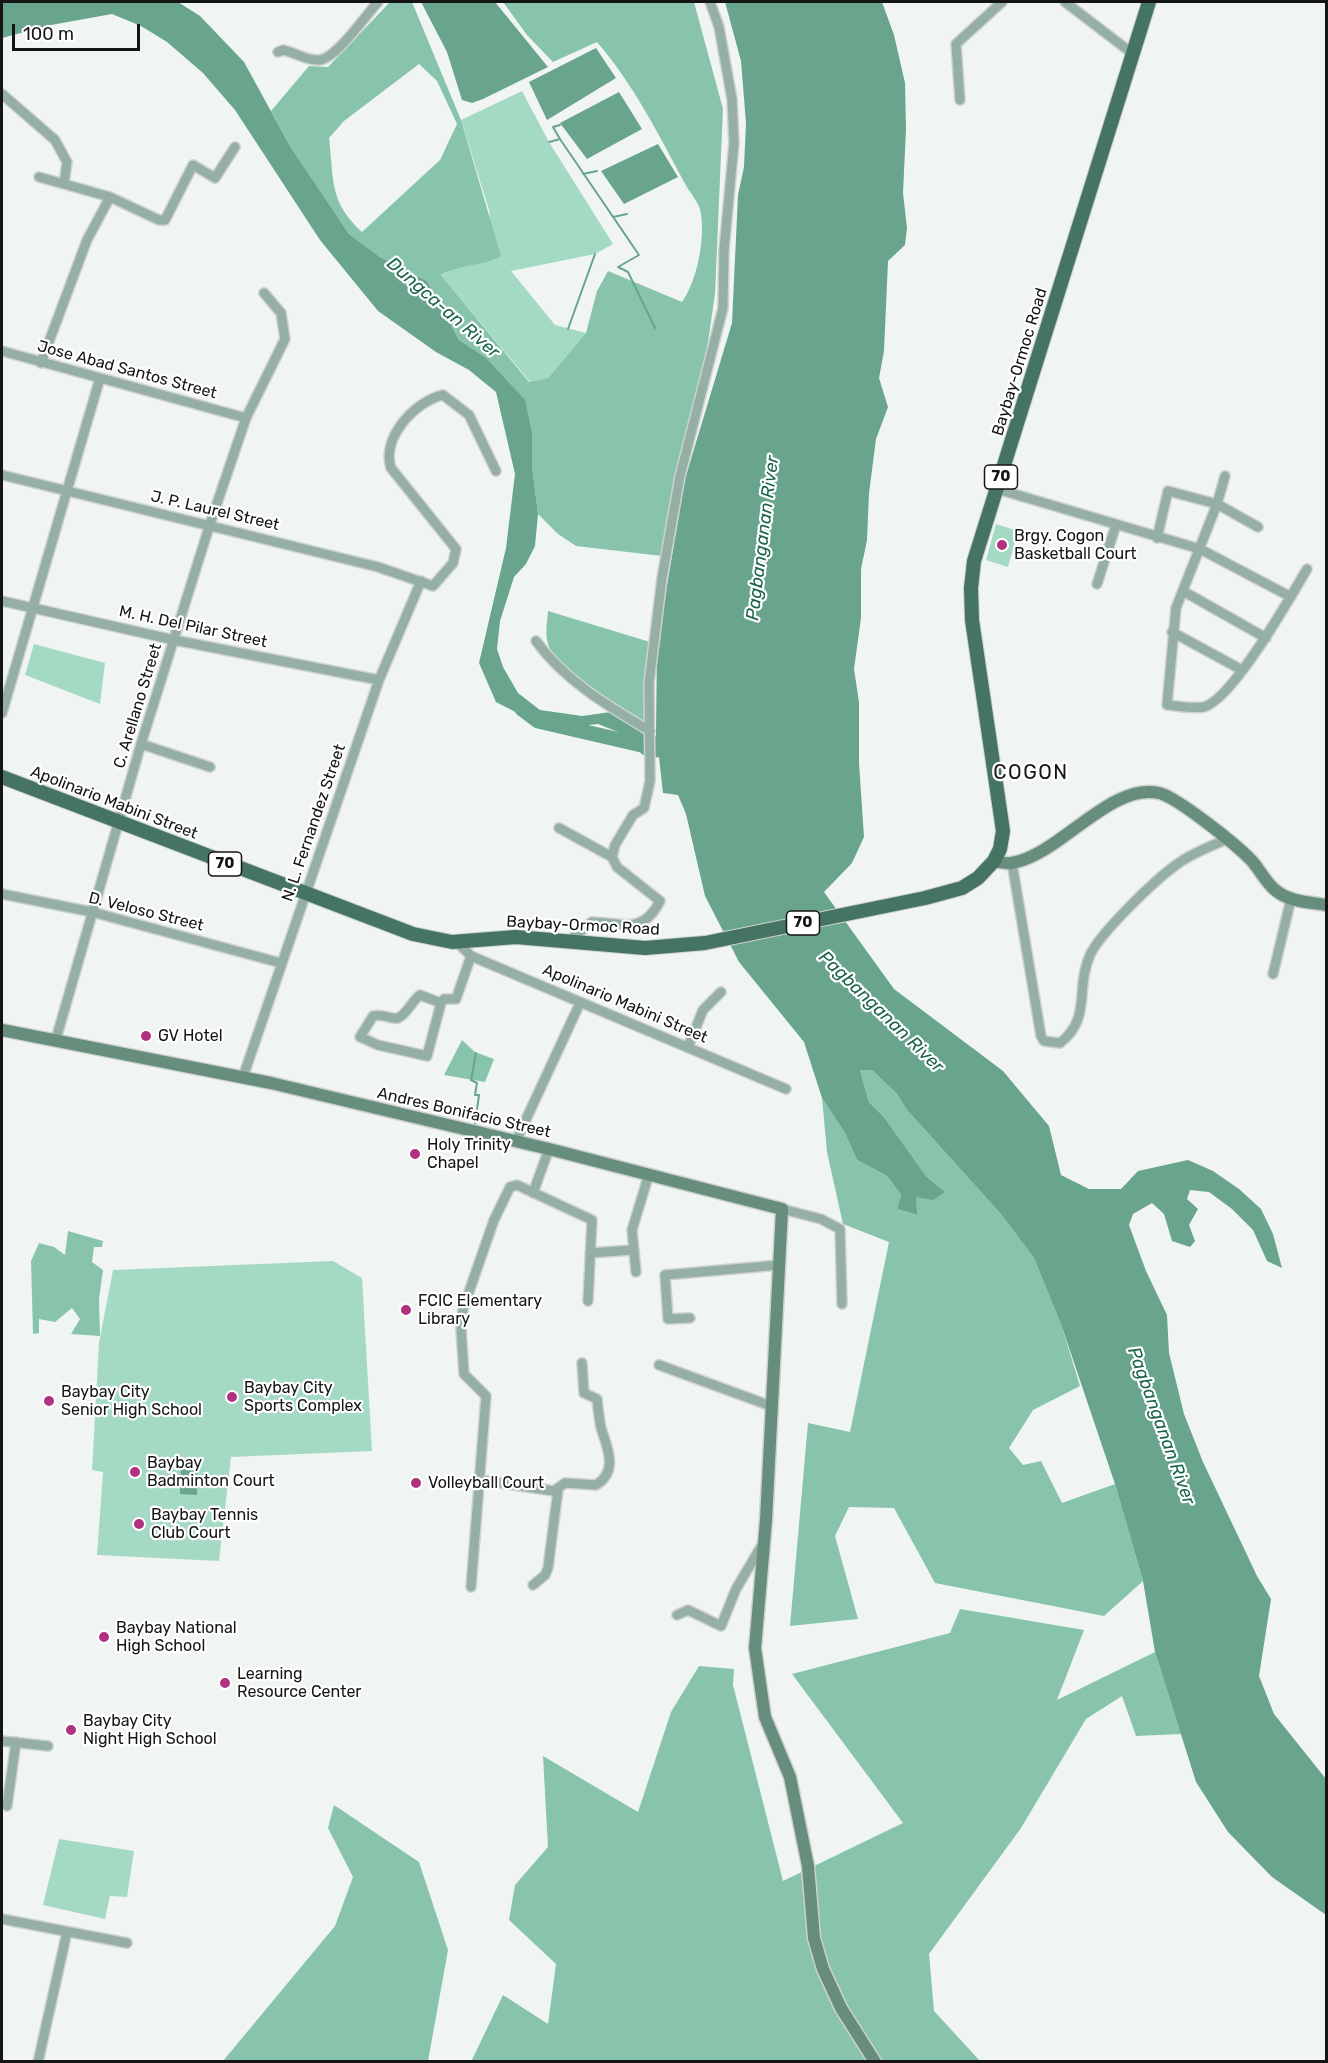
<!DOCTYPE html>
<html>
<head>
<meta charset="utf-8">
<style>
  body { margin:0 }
  #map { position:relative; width:1328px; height:2063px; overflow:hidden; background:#f0f5f3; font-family:Rubik,sans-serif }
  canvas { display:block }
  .frame { position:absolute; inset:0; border:3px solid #141514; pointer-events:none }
  .scale { position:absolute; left:12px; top:24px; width:128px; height:27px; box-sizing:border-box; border:3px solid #141514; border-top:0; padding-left:8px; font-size:18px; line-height:21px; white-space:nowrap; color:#141514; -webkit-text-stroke:4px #fff; paint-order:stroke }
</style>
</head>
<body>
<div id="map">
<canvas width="1328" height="2063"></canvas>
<div class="frame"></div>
<div class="scale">100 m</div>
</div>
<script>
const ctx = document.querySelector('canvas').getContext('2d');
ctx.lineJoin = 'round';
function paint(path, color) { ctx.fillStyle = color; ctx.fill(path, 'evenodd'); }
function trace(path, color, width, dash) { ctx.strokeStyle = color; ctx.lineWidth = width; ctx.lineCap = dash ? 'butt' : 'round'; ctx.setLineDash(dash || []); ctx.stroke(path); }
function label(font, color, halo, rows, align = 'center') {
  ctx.font = font + ' Rubik,sans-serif'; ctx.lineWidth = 4.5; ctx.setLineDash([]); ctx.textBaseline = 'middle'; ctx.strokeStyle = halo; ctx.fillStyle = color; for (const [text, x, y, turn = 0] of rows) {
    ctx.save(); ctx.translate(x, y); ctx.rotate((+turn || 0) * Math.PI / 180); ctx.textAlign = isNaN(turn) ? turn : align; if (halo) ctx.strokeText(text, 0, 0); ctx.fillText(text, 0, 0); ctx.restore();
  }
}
paint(new Path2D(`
  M 522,91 L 549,142 L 613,244 L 595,254 L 511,271 L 555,325 L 586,333 L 548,378 L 530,382 L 441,275 L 460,266 L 495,260 L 489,210 L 461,120 Z
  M 996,524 L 1018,531 L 1008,567 L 986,560 Z
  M 34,644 L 105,663 L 100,704 L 25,675 Z
  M 333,1261 L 362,1278 L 372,1451 L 231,1457 L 219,1561 L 97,1555 L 103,1472 L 92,1470 L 99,1343 L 113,1270 Z
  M 59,1839 L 134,1851 L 127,1897 L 110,1896 L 105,1919 L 43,1905 Z`), '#a4dac3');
paint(new Path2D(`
  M 390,2 L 412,2 L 461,120 L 501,256 C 490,265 459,264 441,275 L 529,382 L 548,378 L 586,333 L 597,291 L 608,271 L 682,302 C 697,281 705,240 701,214 C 700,203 689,192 684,182 C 658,133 633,84 597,42 L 553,62 L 527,35 L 503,2 L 694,2 L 723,109 L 715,294 L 706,356 L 673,485 L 662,556 L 576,546 L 558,534 L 538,514 L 532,466 L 532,433 L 485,357 L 459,340 L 427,281 L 380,257 L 349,234 L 290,146 L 271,111 L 309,66 L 328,67 ZM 419,64 L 437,81 L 457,124 L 440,160 L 362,232 C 329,202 334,180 329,138 L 344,121 Z
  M 548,611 L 650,642 L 644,702 L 646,726 C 623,711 556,669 548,644 C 545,634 547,622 548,611 Z
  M 462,1040 L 475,1052 L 494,1059 L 485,1082 L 444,1075 Z
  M 860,1070 L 872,1070 L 897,1094 L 907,1110 L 1000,1213 L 1034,1258 L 1062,1327 L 1080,1386 L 1033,1410 L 1009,1448 L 1023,1465 L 1041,1461 L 1062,1503 L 1115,1484 L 1143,1581 L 1104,1616 L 935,1583 L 894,1508 L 849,1507 L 835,1536 L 858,1619 L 790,1626 L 808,1423 L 850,1432 L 889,1242 L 843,1224 L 827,1152 L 822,1098 L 845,1133 L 857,1160 L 887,1176 L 901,1195 L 897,1209 L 916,1215 L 915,1197 L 945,1192 L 926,1176 L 884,1117 L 869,1102 Z
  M 68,1231 L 103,1241 L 102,1247 L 94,1247 L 92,1262 L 103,1270 L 99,1299 L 100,1336 L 71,1334 L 80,1319 L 72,1308 L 55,1322 L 39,1319 L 39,1333 L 33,1334 L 31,1261 L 39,1243 L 54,1247 L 65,1255 Z
  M 960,1609 L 1084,1630 L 1057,1700 L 1155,1652 L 1181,1734 L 1136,1736 L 1122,1696 L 1086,1719 L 1021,1828 L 929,1954 L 934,2011 L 980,2061 L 471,2062 L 503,1995 L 548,2024 L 556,1964 L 509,1920 L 515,1885 L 548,1847 L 543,1756 L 638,1812 L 671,1712 L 699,1666 L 734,1669 L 733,1685 L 783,1881 L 903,1823 L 792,1674 L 950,1633 Z
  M 334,1805 L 419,1862 L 448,1950 L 428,2061 L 223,2061 L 335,1926 L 353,1877 L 328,1828 Z`), '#88c4ab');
paint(new Path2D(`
  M 2,2 L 178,2 L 200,16 L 244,62 L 290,146 L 349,234 L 380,257 L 427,281 L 459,340 L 485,357 L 525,400 L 532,433 L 532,466 L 538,514 L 535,546 L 526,564 L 514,577 L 500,621 L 497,649 L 503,667 L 518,693 L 540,710 L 582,716 L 611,712 L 648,737 L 656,736 L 657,644 L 685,479 L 732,323 L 738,195 L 744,167 L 746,123 L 741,61 L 725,2 L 882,2 L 894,35 L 905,83 L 906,129 L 903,193 L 907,228 L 905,245 L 888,261 L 884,351 L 879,378 L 888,407 L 876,439 L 869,493 L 867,540 L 861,569 L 861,618 L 854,669 L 859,702 L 859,763 L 864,837 L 852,863 L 824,892 L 894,989 L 1003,1071 L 1049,1126 L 1061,1175 L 1089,1189 L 1121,1189 L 1138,1171 L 1188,1160 L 1213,1171 L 1239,1189 L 1261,1209 L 1273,1234 L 1282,1268 L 1267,1261 L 1253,1230 L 1232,1209 L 1209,1192 L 1190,1190 L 1187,1199 L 1198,1209 L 1189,1225 L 1195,1241 L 1190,1247 L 1172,1241 L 1164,1214 L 1152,1203 L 1133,1214 L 1129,1225 L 1146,1271 L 1167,1315 L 1169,1353 L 1184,1414 L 1203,1462 L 1257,1576 L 1271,1599 L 1259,1676 L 1274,1714 L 1326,1779 L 1326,1915 L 1272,1877 L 1228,1832 L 1196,1782 L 1155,1652 L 1143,1581 L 1115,1484 L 1062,1327 L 1034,1258 L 1000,1213 L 907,1110 L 897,1094 L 872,1070 L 860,1070 L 869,1102 L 884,1117 L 926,1176 L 945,1192 L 933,1200 L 916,1197 L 917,1215 L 897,1209 L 901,1195 L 887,1176 L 857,1160 L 845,1133 L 822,1098 L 804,1042 L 739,962 L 705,896 L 686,814 L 678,795 L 663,793 L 659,757 L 653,758 L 643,755 L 618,732 L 598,724 L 569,727 L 531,720 L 496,702 L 479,663 L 506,548 L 515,474 L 496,392 L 469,370 L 436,352 L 378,311 L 320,240 L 235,110 L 203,73 L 167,42 L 141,26 L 112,14 L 51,25 L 2,38 Z
  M 421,2 L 495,2 L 548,67 L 483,99 L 472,103 L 462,100 L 447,52 Z
  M 596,48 L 616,78 L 547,120 L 529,82 Z
  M 619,92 L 642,129 L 587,159 L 560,123 Z
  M 658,144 L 678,177 L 624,204 L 601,171 Z
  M 181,1461 L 198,1462 L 197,1495 L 180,1494 Z`), '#69a48d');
trace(new Path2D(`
  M 560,139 L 553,127 L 560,125
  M 549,142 L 560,139 L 639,255 L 618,267 L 628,272 L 655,328
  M 583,174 L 597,171
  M 613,217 L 627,214
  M 568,329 L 595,254
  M 475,1124 L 479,1095 L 475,1095 L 477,1083 L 471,1080 L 476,1053`), '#69a48d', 2);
trace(new Path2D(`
  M 522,709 L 538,721 L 650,747`), '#69a48d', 15);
const street = new Path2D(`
  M 1065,2 L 1133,54
  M 278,52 L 283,50 C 294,52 307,61 319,60 C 336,59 366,15 378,2
  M 2,94 L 55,140 L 67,162 L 64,184 L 110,197 L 159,220 L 165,220 L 193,165 L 215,178 L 235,147
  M 960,100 L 956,44 L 1002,2
  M 39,177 L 64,184
  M 2,351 L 246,418
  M 41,363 L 87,240 L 110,197
  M 2,475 L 378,567 L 433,586 L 453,563 L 456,549 L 391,468 C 381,438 415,401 443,395 L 469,415 L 496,471
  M 1225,476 L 1217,504 L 1176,608 L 1167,705 C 1178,706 1194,709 1204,707 C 1233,699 1291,596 1307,569
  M 997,489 L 1200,549 L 1291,597
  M 1157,538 L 1168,491 L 1217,504 L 1258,527
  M 1097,584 L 1116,525
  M 1183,591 L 1266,638
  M 2,601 L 174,640 L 379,680
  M 1172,632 L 1242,670
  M 536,641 C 565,681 608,706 650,731
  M 2,713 L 100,378
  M 141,744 L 210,767
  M 559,828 L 612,857
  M 1012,863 L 1041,1036 L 1044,1041 L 1060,1043 C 1092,1018 1075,989 1090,955 C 1100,933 1155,880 1176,865 C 1190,854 1209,847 1225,840
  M 2,894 L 92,912 L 281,963
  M 570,940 L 592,922 C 622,923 643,935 660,901 L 617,867 L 612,857 L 615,845 L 633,815 L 644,808 L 650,781 L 649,683 L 662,578 L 680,476 L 723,308 L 724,250 L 734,143 L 732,99 L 719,27 L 710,2
  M 457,942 L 471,956 L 786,1089
  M 1273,974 L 1291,899
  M 441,1003 L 427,1056 L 378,1045 L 360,1037 L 373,1016 C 382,1013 392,1020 398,1018 C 407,1014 412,1001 420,995 L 441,1003 L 444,999 L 456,999 L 471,956
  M 56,1039 L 141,744 L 210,524 L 246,418 L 285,339 L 281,313 L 264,293
  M 688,1047 L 703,1010 L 721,992
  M 243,1077 L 379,680 L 421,581
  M 516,1141 L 580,1003
  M 533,1193 L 549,1149
  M 782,1209 L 821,1219 L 840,1229 L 842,1304
  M 590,1253 L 632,1250
  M 636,1272 L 632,1230 L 649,1174
  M 690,1318 L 668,1319 L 665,1275 L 779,1265
  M 659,1365 L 771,1406
  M 480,1480 L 554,1491 L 565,1483 L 596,1485 C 619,1471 607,1447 601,1428 C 599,1418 598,1408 597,1399 L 584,1393 L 582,1363
  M 533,1585 L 545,1575 L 548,1568 L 558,1490
  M 471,1587 L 486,1396 L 464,1374 L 461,1329 L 463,1309 L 494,1220 L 510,1187 L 517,1185 L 592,1220 L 588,1301
  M 677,1615 L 688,1610 L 721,1626 L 736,1589 L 762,1545
  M 2,1741 L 48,1746
  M 7,1806 L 16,1742
  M 2,1919 L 127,1943
  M 38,2062 L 67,1932`);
const secondary = new Path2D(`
  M 994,861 C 1000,862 1007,864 1012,863 C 1060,855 1110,782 1159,793 C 1177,797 1238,846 1252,861 C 1259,869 1266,882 1274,889 C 1288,902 1309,902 1326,905
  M 2,1030 L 271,1083 L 549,1149 L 782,1209 L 766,1520 L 755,1648 L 765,1717 L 790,1777 L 808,1866 L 814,1938 L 823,1969 L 841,2008 L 875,2062`);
const primary = new Path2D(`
  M 2,777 L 413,934 L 452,942 L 516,937 L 645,948 L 705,943 L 925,898 L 962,888 L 978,878 L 994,861 L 1000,849 L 1003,831 L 972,620 L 971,588 L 974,561 L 1149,2`);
trace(street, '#cdd1cf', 12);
trace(secondary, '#cdd1cf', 15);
trace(primary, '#cdd1cf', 16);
trace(street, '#95afa4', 9);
trace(secondary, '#678d7d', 12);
trace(primary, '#457562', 14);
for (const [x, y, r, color] of [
  [1002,545,6,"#b03180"],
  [146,1036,6,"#b03180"],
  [415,1154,6,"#b03180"],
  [406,1310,6,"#b03180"],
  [232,1397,6,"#b03180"],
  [49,1401,6,"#b03180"],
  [135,1472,6,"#b03180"],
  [416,1483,6,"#b03180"],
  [139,1524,6,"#b03180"],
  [104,1637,6,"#b03180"],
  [225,1683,6,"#b03180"],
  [71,1730,6,"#b03180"]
]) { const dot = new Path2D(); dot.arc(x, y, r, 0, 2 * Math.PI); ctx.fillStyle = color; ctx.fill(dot); trace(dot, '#fff', 2); }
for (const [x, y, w] of [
  [1001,477,33],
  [225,864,33],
  [803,923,33]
]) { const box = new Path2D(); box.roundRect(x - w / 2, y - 12, w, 24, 4.5); ctx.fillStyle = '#fff'; ctx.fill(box); trace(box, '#141514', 1.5); }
label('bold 15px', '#141514', null, [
  ["70",1001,477],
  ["70",225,864],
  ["70",803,923]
]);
label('16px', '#141514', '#fff', [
  ["Baybay-Ormoc Road",1020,362,-73],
  ["Jose Abad Santos Street",127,370,15],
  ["J. P. Laurel Street",215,511,13],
  ["M. H. Del Pilar Street",193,627,12],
  ["C. Arellano Street",138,706,-73],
  ["Apolinario Mabini Street",114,803,21],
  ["N. L. Fernandez Street",314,823,-71],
  ["D. Veloso Street",146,912,14],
  ["Baybay-Ormoc Road",583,926,3],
  ["Apolinario Mabini Street",625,1004,23],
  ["Andres Bonifacio Street",464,1113,13]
]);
label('16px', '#141514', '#fff', [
  ["Brgy. Cogon",1014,536],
  ["Basketball Court",1014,554],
  ["GV Hotel",158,1036],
  ["Holy Trinity",427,1145],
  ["Chapel",427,1163],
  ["FCIC Elementary",418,1301],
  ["Library",418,1319],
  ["Baybay City",244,1388],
  ["Sports Complex",244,1406],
  ["Baybay City",61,1392],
  ["Senior High School",61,1410],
  ["Baybay",147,1463],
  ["Badminton Court",147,1481],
  ["Volleyball Court",428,1483],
  ["Baybay Tennis",151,1515],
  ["Club Court",151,1533],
  ["Baybay National",116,1628],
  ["High School",116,1646],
  ["Learning",237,1674],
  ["Resource Center",237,1692],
  ["Baybay City",83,1721],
  ["Night High School",83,1739]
], 'left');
label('italic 18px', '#1b644c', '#fff', [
  ["Dungca-an River",443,308,41],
  ["Pagbanganan River",763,538,-83],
  ["Pagbanganan River",881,1012,44],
  ["Pagbanganan River",1161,1426,70]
]);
ctx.letterSpacing = '1.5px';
label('20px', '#141514', '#fff', [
  ["COGON",1031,773]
]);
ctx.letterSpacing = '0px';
</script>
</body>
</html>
